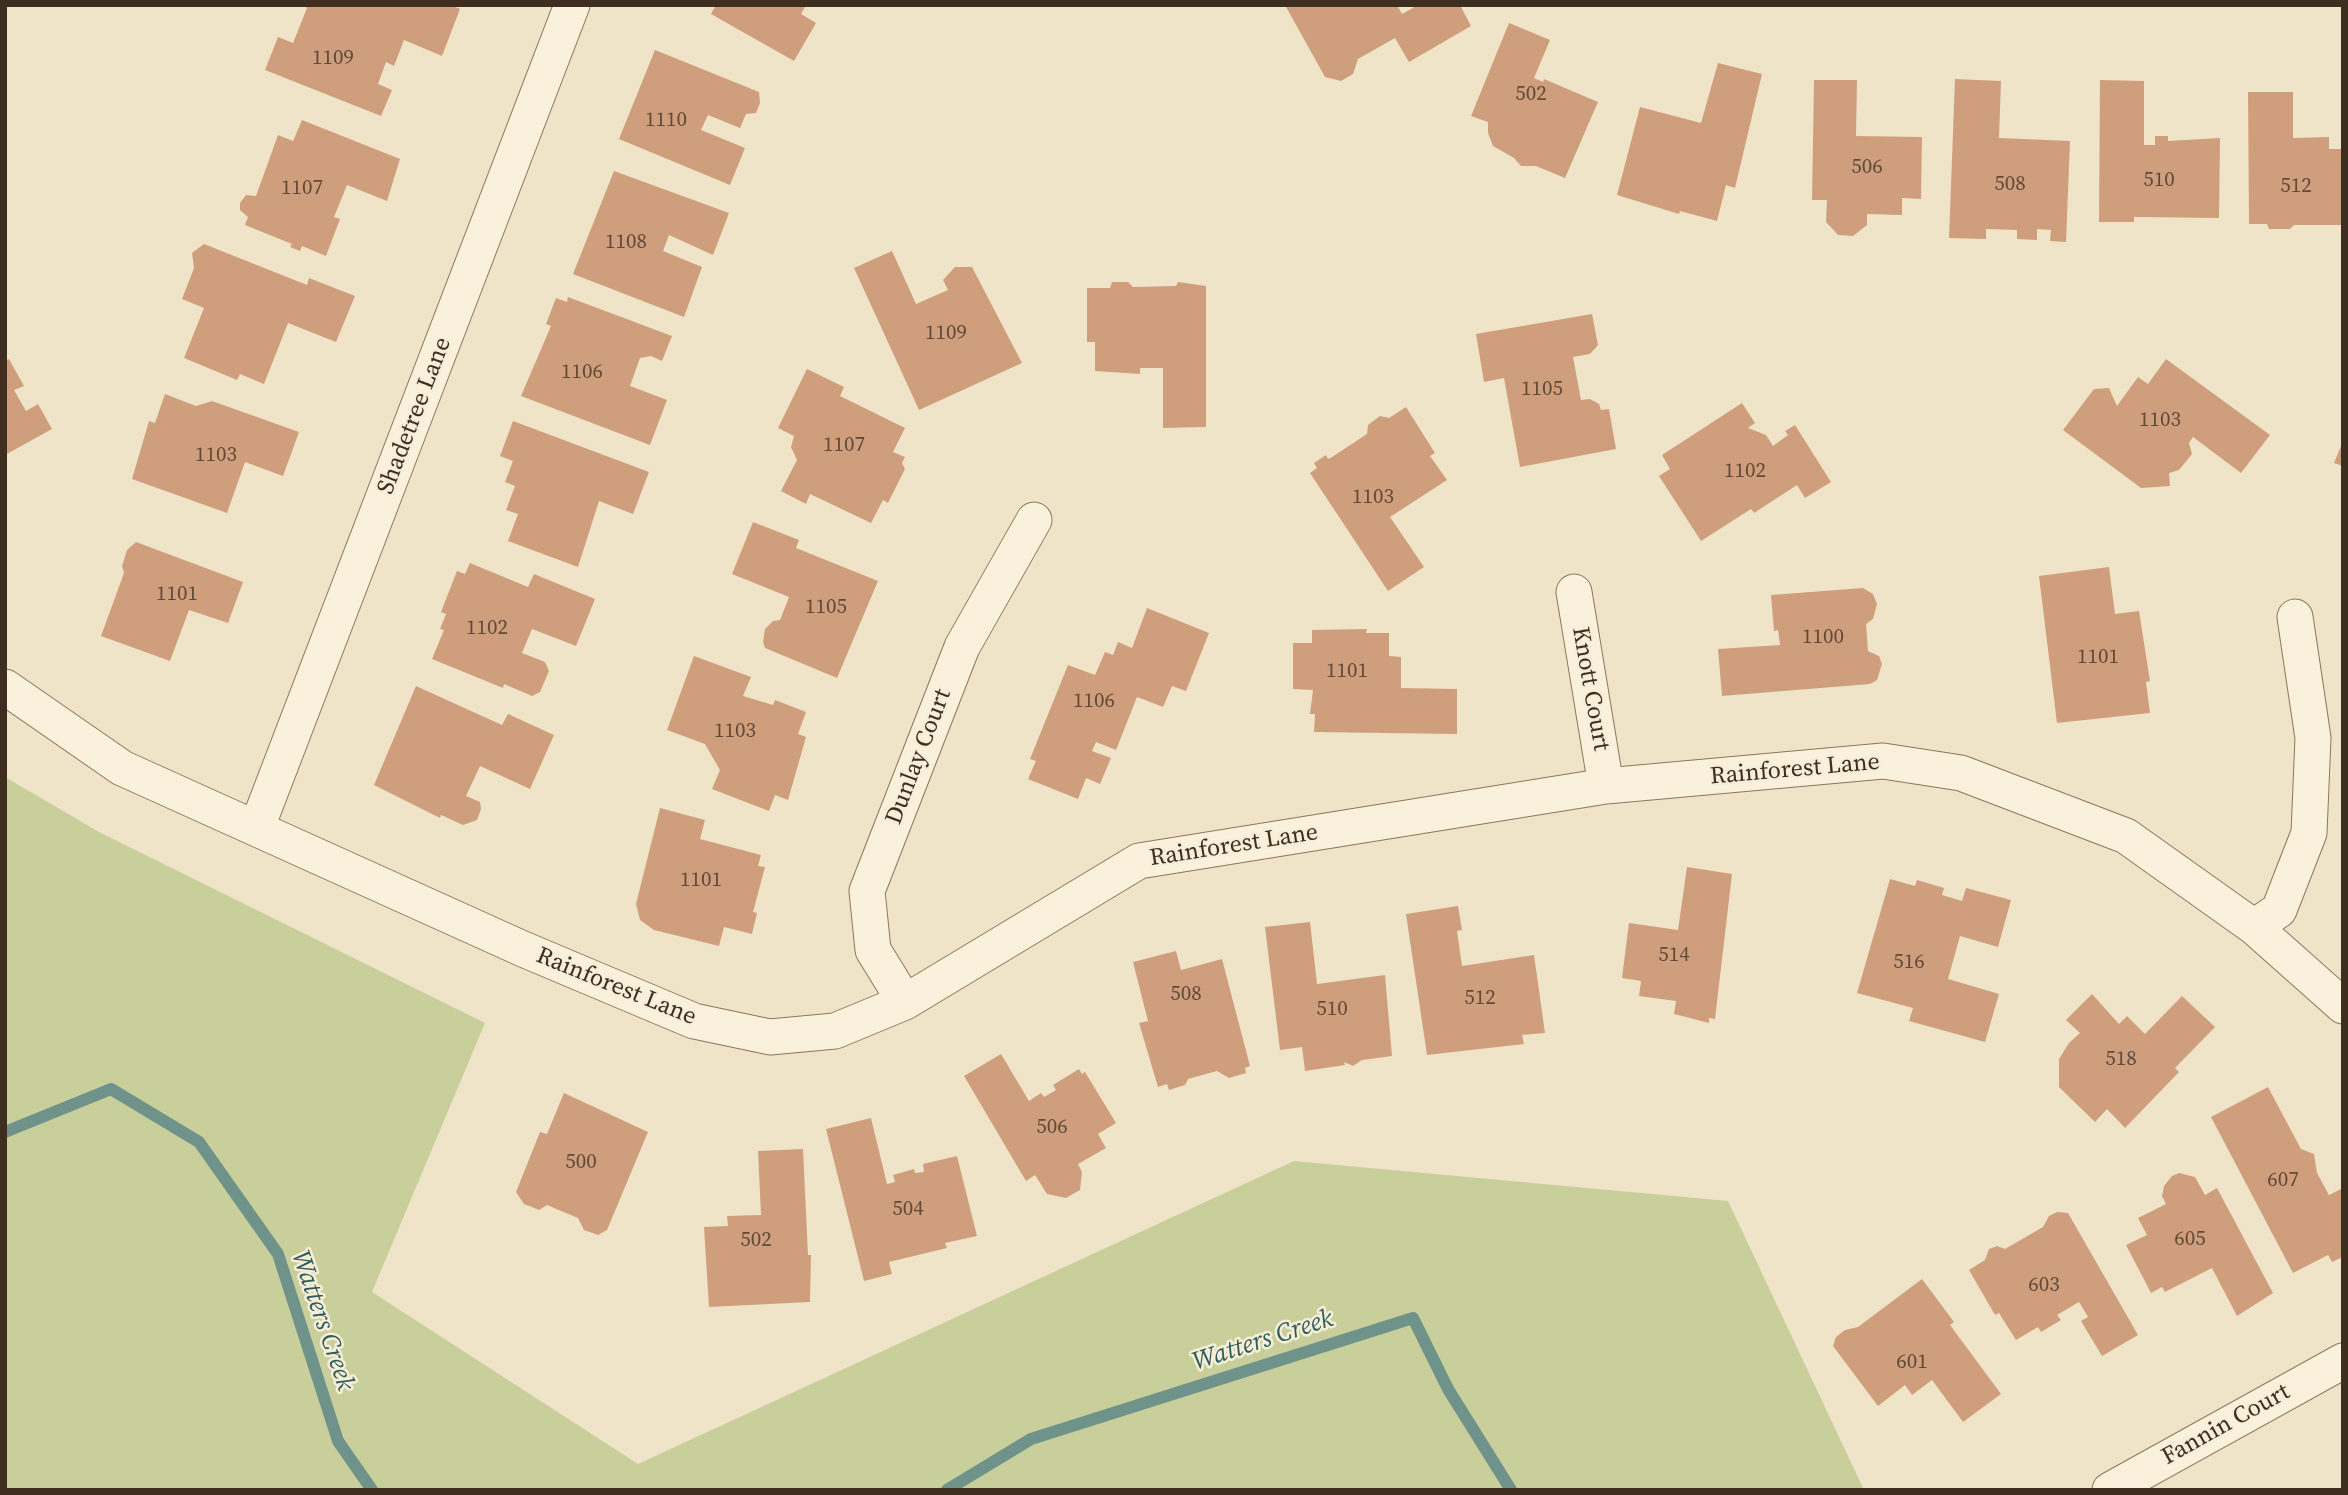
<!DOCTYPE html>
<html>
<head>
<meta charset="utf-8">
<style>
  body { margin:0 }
  #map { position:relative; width:2348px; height:1495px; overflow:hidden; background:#f0e4c8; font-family:"Source Serif 4",serif }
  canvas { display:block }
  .frame { position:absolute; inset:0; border:7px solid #3d2e20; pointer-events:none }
</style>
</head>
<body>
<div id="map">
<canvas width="2348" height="1495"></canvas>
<div class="frame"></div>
</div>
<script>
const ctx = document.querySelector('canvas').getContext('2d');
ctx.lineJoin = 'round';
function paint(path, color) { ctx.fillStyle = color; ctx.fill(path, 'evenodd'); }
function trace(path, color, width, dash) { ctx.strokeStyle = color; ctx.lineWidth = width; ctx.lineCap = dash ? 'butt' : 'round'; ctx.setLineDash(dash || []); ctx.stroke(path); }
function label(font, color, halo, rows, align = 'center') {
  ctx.font = font + ' "Source Serif 4",serif'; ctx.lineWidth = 5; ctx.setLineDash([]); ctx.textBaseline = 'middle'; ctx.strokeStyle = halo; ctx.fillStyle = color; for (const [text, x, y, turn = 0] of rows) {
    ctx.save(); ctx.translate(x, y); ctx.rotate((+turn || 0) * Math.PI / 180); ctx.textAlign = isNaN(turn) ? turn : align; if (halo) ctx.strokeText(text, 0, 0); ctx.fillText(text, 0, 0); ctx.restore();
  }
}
paint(new Path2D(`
  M 5,777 L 99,832 L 485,1023 L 372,1292 L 638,1464 L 1294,1161 L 1728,1201 L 1864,1490 L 5,1490 Z`), '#c9cf9b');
trace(new Path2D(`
  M 5,1132 L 111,1089 L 199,1142 L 278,1254 L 338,1441 L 372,1490
  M 947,1490 L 1031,1439 L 1413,1318 L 1448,1389 L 1511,1490`), '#6f938a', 12);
paint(new Path2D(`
  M 302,5 L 451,5 L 460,9 L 442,56 L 404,40 L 394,66 L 386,62 L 378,84 L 392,90 L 381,116 L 265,70 L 278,37 L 293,43 L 307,8 Z
  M 716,5 L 806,5 L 801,14 L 816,23 L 794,61 L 711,14 Z
  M 1285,5 L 1397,5 L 1402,14 L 1418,5 L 1460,5 L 1471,26 L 1409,62 L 1395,38 L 1358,59 L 1353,74 L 1341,81 L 1325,77 Z
  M 1509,23 L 1550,40 L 1534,78 L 1543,82 L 1544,79 L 1598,102 L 1565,178 L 1536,166 L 1521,166 L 1514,158 L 1493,146 L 1488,133 L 1488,122 L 1471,116 Z
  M 655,50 L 759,92 L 760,103 L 756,113 L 746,114 L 740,128 L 708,115 L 701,130 L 745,148 L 730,185 L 619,139 Z
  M 1718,63 L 1762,74 L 1735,188 L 1726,185 L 1717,221 L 1680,211 L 1679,214 L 1617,195 L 1640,107 L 1701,123 Z
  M 1955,79 L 2001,81 L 1999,138 L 2070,141 L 2066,242 L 2050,241 L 2051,230 L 2037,229 L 2037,240 L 2017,239 L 2017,230 L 1986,229 L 1986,239 L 1949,238 Z
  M 1814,80 L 1857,80 L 1856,136 L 1922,137 L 1921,199 L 1902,198 L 1902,215 L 1867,214 L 1867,225 L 1853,236 L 1838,235 L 1826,222 L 1827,200 L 1812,200 Z
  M 2100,80 L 2144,81 L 2144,145 L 2155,145 L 2155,136 L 2168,136 L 2168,141 L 2220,138 L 2219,218 L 2134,217 L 2134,222 L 2099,222 Z
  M 2248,92 L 2293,92 L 2293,138 L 2329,137 L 2329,149 L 2343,149 L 2343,225 L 2294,225 L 2290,229 L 2269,229 L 2267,224 L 2249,224 Z
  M 302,120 L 400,159 L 387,201 L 347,185 L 334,217 L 340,219 L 326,256 L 302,246 L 300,251 L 290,247 L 292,244 L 245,225 L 248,217 L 240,210 L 240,203 L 246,195 L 256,196 L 278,135 L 293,141 Z
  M 614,171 L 729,213 L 713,255 L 669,235 L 663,251 L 702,267 L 684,317 L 573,274 Z
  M 204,244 L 307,285 L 309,278 L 355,296 L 336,342 L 288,323 L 264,384 L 240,374 L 237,380 L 184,358 L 204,308 L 182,299 L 194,268 L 192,253 Z
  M 892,251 L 916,304 L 948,290 L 943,280 L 955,267 L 972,267 L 1022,363 L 919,410 L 854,268 Z
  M 1112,282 L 1128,282 L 1133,287 L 1176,286 L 1178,282 L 1206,286 L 1206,427 L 1163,428 L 1163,368 L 1140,368 L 1140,374 L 1095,371 L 1095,342 L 1087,342 L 1087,288 L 1110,288 Z
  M 568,297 L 672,336 L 662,361 L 651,356 L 640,358 L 630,386 L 667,400 L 650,445 L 521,396 L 551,326 L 546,324 L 556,298 L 567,302 Z
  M 1592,314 L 1598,345 L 1590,354 L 1573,357 L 1581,400 L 1590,399 L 1599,404 L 1601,410 L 1609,409 L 1616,449 L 1520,467 L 1504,378 L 1484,382 L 1476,334 Z
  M 9,359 L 24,386 L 14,390 L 26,411 L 38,404 L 52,429 L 5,455 L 5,361 Z
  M 2166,359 L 2270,435 L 2241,473 L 2193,437 L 2189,443 L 2192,454 L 2179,470 L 2169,473 L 2170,486 L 2141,488 L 2063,430 L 2094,389 L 2109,388 L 2117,406 L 2138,377 L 2148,384 Z
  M 807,369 L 844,387 L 840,396 L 905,428 L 893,452 L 905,457 L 902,463 L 905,469 L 888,503 L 883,500 L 871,523 L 810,494 L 806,504 L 781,491 L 797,460 L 791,447 L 794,436 L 778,428 Z
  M 165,394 L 196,406 L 212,401 L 299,432 L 283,476 L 245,462 L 227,513 L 132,479 L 149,421 L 155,423 Z
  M 1742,403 L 1755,423 L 1748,428 L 1766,435 L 1773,446 L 1788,435 L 1785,431 L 1795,425 L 1831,482 L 1805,498 L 1797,485 L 1754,513 L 1751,509 L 1701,541 L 1659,476 L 1670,469 L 1662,455 Z
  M 1406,407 L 1435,453 L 1430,456 L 1447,480 L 1390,517 L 1424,567 L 1388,591 L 1310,473 L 1317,468 L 1314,463 L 1326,455 L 1328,459 L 1332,457 L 1367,434 L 1368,425 L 1380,416 L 1389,418 Z
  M 513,421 L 649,472 L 633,514 L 599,501 L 578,567 L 508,541 L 518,514 L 506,510 L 515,486 L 505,482 L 513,461 L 500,456 Z
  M 2343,441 L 2343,466 L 2334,463 Z
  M 753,522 L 799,540 L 796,548 L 878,581 L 837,678 L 765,648 L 763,642 L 765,629 L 773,621 L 780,620 L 789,597 L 732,574 Z
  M 136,542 L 243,582 L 228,623 L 189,610 L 170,661 L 101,636 L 124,573 L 122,566 L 127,550 Z
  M 470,563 L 528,587 L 534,574 L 595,599 L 576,646 L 532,629 L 522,653 L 545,662 L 549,671 L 540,692 L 532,696 L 504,684 L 503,688 L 432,659 L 444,630 L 440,629 L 446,614 L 441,612 L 457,571 L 465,574 Z
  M 2109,567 L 2115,614 L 2139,611 L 2150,681 L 2146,682 L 2150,713 L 2057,723 L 2039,576 Z
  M 1863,588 L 1873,594 L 1877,604 L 1873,619 L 1866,624 L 1868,651 L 1879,656 L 1882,664 L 1877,680 L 1870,684 L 1722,696 L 1718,649 L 1780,645 L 1778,630 L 1774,631 L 1771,595 Z
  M 1147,608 L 1209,633 L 1186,691 L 1172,686 L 1163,707 L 1137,697 L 1116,750 L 1096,742 L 1092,751 L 1111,758 L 1100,784 L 1086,778 L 1078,799 L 1028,779 L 1036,761 L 1030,759 L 1068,665 L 1095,675 L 1105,652 L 1113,655 L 1118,642 L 1132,648 Z
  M 1367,629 L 1366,633 L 1389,633 L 1389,656 L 1401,657 L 1401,688 L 1457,689 L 1457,734 L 1314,732 L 1315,714 L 1310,714 L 1313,690 L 1293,689 L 1293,643 L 1312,643 L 1312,630 Z
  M 694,656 L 751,677 L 743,696 L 773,705 L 775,700 L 806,712 L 798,734 L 806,737 L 788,800 L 775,795 L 769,811 L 712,789 L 720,770 L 705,744 L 667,730 Z
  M 416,686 L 502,725 L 508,714 L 554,735 L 530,789 L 480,766 L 466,796 L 480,802 L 481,809 L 477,820 L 463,825 L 441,815 L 440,818 L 374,785 Z
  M 660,808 L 705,820 L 700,839 L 761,855 L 758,866 L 765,867 L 753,912 L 757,913 L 752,934 L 724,927 L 719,946 L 654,930 L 640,920 L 636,904 Z
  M 1687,867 L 1732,874 L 1715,1019 L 1709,1018 L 1709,1023 L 1674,1014 L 1676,1001 L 1639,996 L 1641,981 L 1622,978 L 1629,923 L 1678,930 Z
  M 1890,879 L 1915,886 L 1917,880 L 1944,888 L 1942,895 L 1962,901 L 1966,888 L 2011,900 L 1998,947 L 1960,936 L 1948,979 L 1999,994 L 1985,1042 L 1909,1021 L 1913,1008 L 1857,993 Z
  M 1458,906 L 1462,930 L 1457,931 L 1462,966 L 1534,955 L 1545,1033 L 1522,1035 L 1524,1044 L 1427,1055 L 1406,914 Z
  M 1310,922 L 1317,984 L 1385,975 L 1392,1056 L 1362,1060 L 1353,1066 L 1344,1062 L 1345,1065 L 1305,1071 L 1302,1047 L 1280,1050 L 1265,927 Z
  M 1176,951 L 1181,970 L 1222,959 L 1250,1066 L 1245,1068 L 1246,1073 L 1229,1078 L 1217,1071 L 1188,1079 L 1185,1085 L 1169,1090 L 1167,1084 L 1158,1087 L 1139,1023 L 1148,1021 L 1133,962 Z
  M 2092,994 L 2119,1024 L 2127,1016 L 2145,1034 L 2182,996 L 2215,1027 L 2175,1068 L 2179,1072 L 2125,1128 L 2107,1109 L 2095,1122 L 2059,1087 L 2059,1059 L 2069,1043 L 2080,1033 L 2066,1020 Z
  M 1001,1054 L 1029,1101 L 1041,1093 L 1044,1097 L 1056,1090 L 1053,1085 L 1079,1069 L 1082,1074 L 1085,1072 L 1116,1123 L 1098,1134 L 1106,1148 L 1078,1164 L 1082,1172 L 1080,1190 L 1066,1198 L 1047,1194 L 1035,1175 L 1026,1181 L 964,1076 Z
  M 2268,1087 L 2301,1149 L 2314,1154 L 2317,1173 L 2329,1195 L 2343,1188 L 2343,1257 L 2332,1262 L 2328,1255 L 2293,1273 L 2211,1117 Z
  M 564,1093 L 648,1132 L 607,1230 L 598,1235 L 584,1230 L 578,1218 L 547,1205 L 539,1210 L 524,1204 L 516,1192 L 540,1132 L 547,1134 Z
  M 871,1118 L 887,1184 L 895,1182 L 893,1175 L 914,1169 L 915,1173 L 924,1172 L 923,1164 L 957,1156 L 977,1236 L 945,1243 L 947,1248 L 889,1262 L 892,1274 L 864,1281 L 826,1129 Z
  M 803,1149 L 808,1255 L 811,1255 L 810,1302 L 709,1307 L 704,1227 L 728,1226 L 727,1216 L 761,1215 L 758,1151 Z
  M 2179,1173 L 2195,1177 L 2205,1195 L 2217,1188 L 2273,1293 L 2237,1316 L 2212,1268 L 2165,1292 L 2162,1287 L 2151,1293 L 2126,1245 L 2147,1235 L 2138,1218 L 2166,1204 L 2162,1196 L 2164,1186 L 2172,1176 Z
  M 2057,1212 L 2068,1213 L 2138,1335 L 2102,1356 L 2081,1321 L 2088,1317 L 2079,1302 L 2057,1315 L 2061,1320 L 2041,1332 L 2038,1327 L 2016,1340 L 1999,1313 L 1995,1315 L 1969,1270 L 1985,1260 L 1989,1249 L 1997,1246 L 2005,1249 L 2043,1227 L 2049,1216 Z
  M 1922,1279 L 1954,1322 L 1950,1325 L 2001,1394 L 1963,1422 L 1932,1380 L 1912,1395 L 1905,1385 L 1878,1406 L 1833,1346 L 1836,1337 L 1845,1330 L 1858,1327 Z`), '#cf9f7d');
const minor = new Path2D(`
  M 1574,592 L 1606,786
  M 5,687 L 122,768 L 523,949 L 694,1021 L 770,1037 L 835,1031 L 905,1002 L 1139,861 L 1606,786 L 1883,761 L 1961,773 L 2126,836 L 2254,927 L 2343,1006
  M 257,827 L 572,5
  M 2254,927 L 2279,910 L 2309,833 L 2313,738 L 2295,617
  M 905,1002 L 873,950 L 867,891 L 962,647 L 1034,520
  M 2110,1490 L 2343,1361`);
trace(minor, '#8d765c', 37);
trace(minor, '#faf1dc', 35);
label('21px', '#624a37', null, [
  ["1109",333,59],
  ["502",1531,95],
  ["1110",666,121],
  ["506",1867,168],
  ["510",2159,181],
  ["508",2010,185],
  ["512",2296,187],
  ["1107",302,189],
  ["1108",626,243],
  ["1109",946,334],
  ["1106",582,373],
  ["1105",1542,390],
  ["1103",2160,421],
  ["1107",844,446],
  ["1103",216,456],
  ["1102",1745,472],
  ["1103",1373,498],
  ["1101",177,595],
  ["1105",826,608],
  ["1102",487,629],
  ["1100",1823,638],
  ["1101",2098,658],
  ["1101",1347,672],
  ["1106",1094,702],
  ["1103",735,732],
  ["1101",701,881],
  ["514",1674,956],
  ["516",1909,963],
  ["508",1186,995],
  ["512",1480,999],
  ["510",1332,1010],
  ["518",2121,1060],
  ["506",1052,1128],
  ["500",581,1163],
  ["607",2283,1181],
  ["504",908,1210],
  ["605",2190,1240],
  ["502",756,1241],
  ["603",2044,1286],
  ["601",1912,1363]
]);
label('24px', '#3d2e20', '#f7eed8', [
  ["Shadetree Lane",415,416,-69],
  ["Knott Court",1590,689,80],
  ["Dunlay Court",919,757,-69],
  ["Rainforest Lane",1795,770,-5],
  ["Rainforest Lane",1234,846,-9],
  ["Rainforest Lane",616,987,22],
  ["Fannin Court",2226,1425,-29]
]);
label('italic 26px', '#2f5d5a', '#f7eed8', [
  ["Watters Creek",322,1321,71],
  ["Watters Creek",1263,1341,-18]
]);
</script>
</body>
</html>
